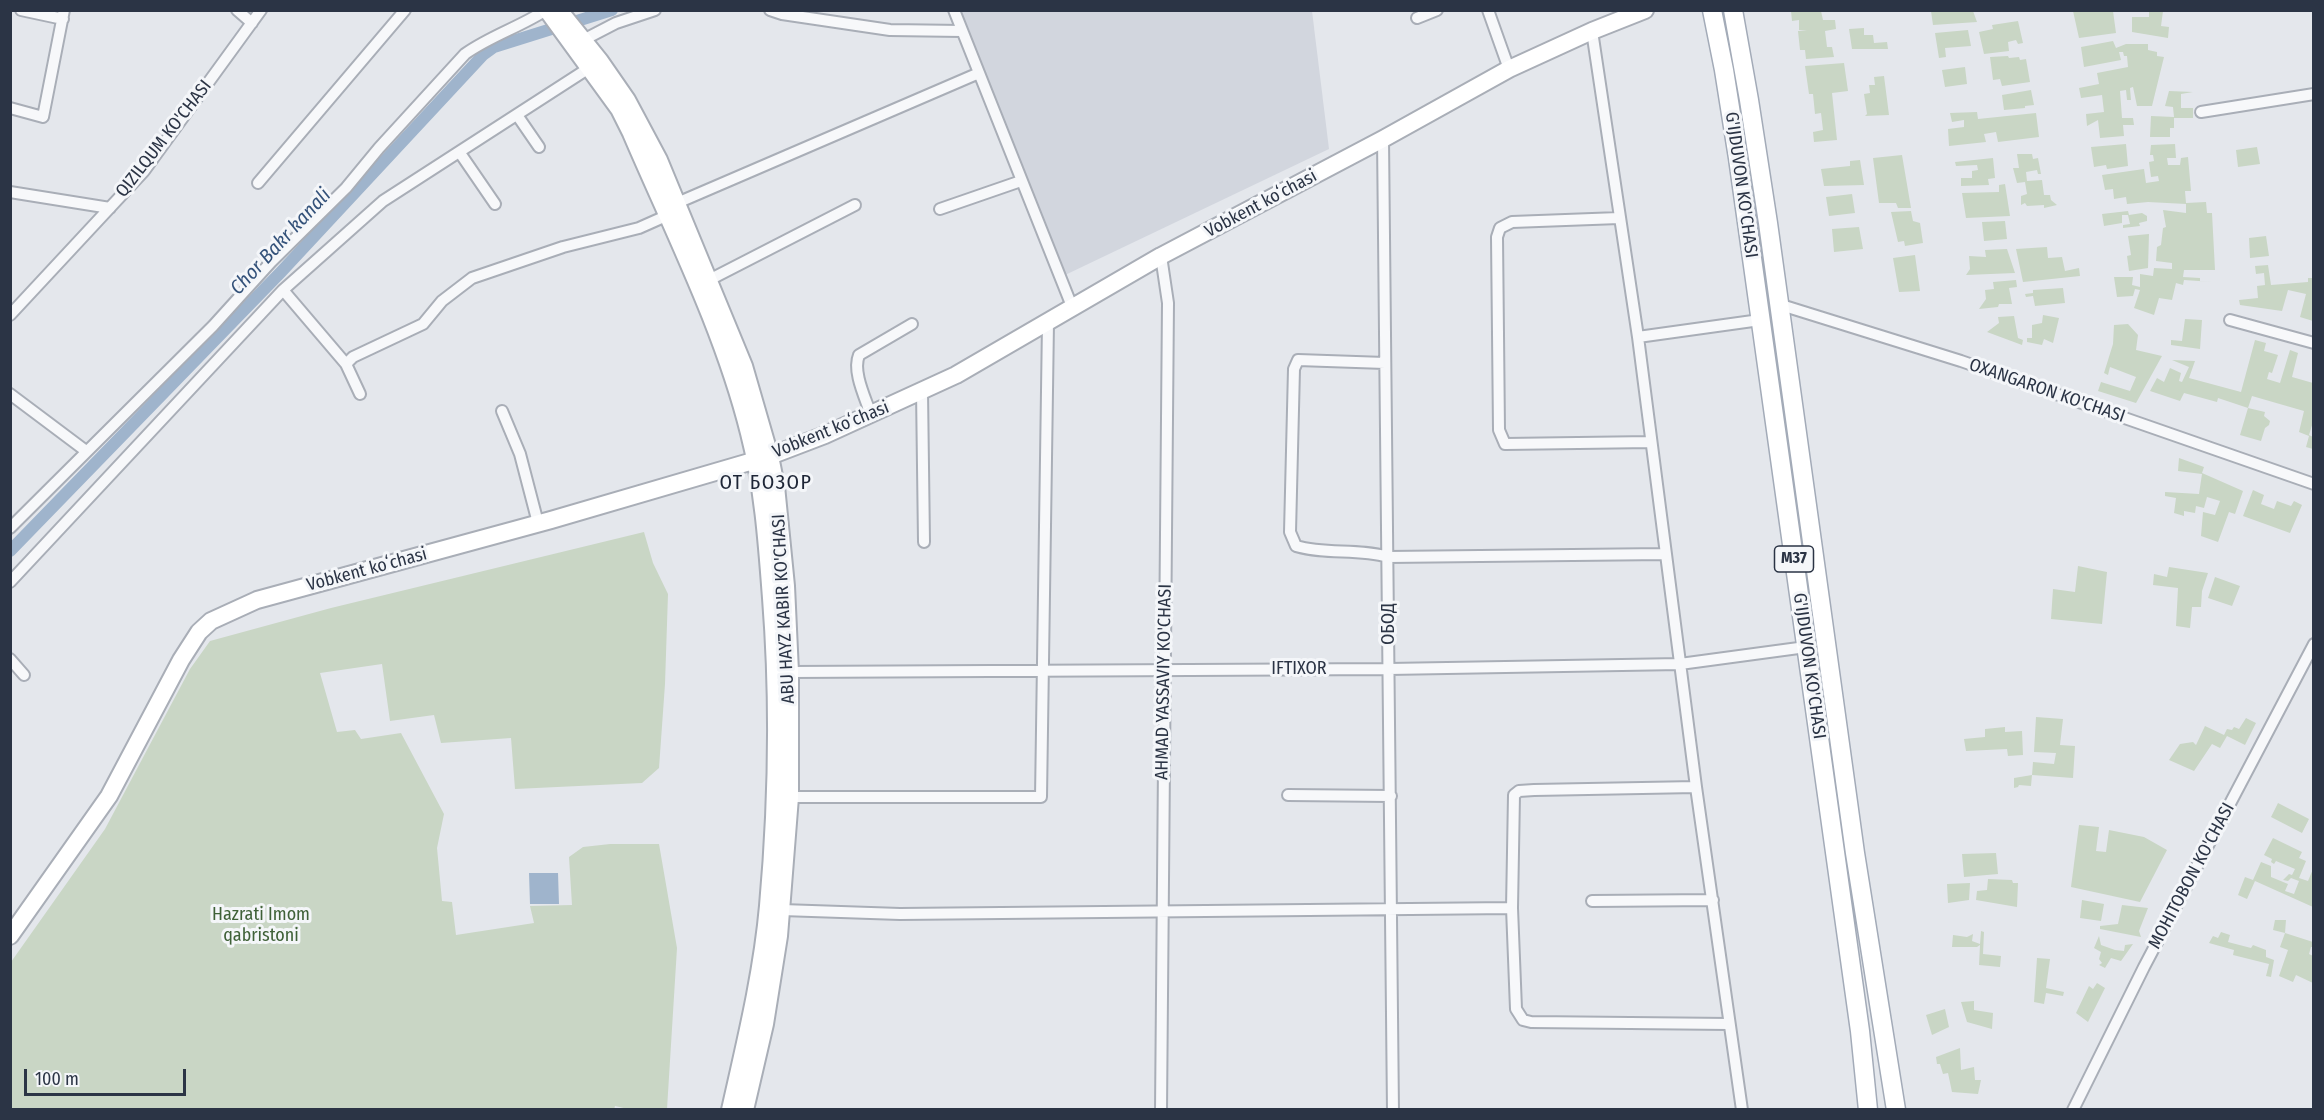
<!DOCTYPE html>
<html>
<head>
<meta charset="utf-8">
<style>
  body { margin:0 }
  #map { position:relative; width:2324px; height:1120px; overflow:hidden; background:#e4e7ec; font-family:"Fira Sans Condensed",sans-serif }
  canvas { display:block }
  .frame { position:absolute; inset:0; border:12px solid #2b3445; pointer-events:none }
  .scale { position:absolute; left:24px; top:1069px; width:162px; height:27px; box-sizing:border-box; border:3px solid #2b3445; border-top:0; padding-left:8px; font-size:18px; line-height:21px; white-space:nowrap; color:#2b3445; -webkit-text-stroke:4px #f4f6f9; paint-order:stroke }
</style>
</head>
<body>
<div id="map">
<canvas width="2324" height="1120"></canvas>
<div class="frame"></div>
<div class="scale">100 m</div>
</div>
<script>
const ctx = document.querySelector('canvas').getContext('2d');
ctx.lineJoin = 'round';
function paint(path, color) { ctx.fillStyle = color; ctx.fill(path, 'evenodd'); }
function trace(path, color, width, dash) { ctx.strokeStyle = color; ctx.lineWidth = width; ctx.lineCap = dash ? 'butt' : 'round'; ctx.setLineDash(dash || []); ctx.stroke(path); }
function label(font, color, halo, rows, align = 'center') {
  ctx.font = font + ' "Fira Sans Condensed",sans-serif'; ctx.lineWidth = 6; ctx.setLineDash([]); ctx.textBaseline = 'middle'; ctx.strokeStyle = halo; ctx.fillStyle = color; for (const [text, x, y, turn = 0] of rows) {
    ctx.save(); ctx.translate(x, y); ctx.rotate((+turn || 0) * Math.PI / 180); ctx.textAlign = isNaN(turn) ? turn : align; if (halo) ctx.strokeText(text, 0, 0); ctx.fillText(text, 0, 0); ctx.restore();
  }
}
paint(new Path2D(`
  M 957,11 L 1312,11 L 1329,149 L 1063,276 Z`), '#d2d6de');
paint(new Path2D(`
  M 1791,11 L 1821,11 L 1823,20 L 1835,20 L 1836,29 L 1825,31 L 1827,47 L 1832,47 L 1834,57 L 1806,59 L 1805,50 L 1800,50 L 1798,31 L 1807,31 L 1799,30 L 1799,20 L 1792,21 Z
  M 1931,11 L 1973,11 L 1977,22 L 1933,25 Z
  M 2073,11 L 2113,11 L 2116,33 L 2079,38 Z
  M 2149,11 L 2163,11 L 2161,26 L 2169,27 L 2168,38 L 2132,32 L 2132,17 L 2149,17 Z
  M 2018,21 L 2023,43 L 2018,44 L 2016,40 L 2008,42 L 2009,51 L 1984,54 L 1979,32 L 1993,29 L 1992,25 Z
  M 1864,28 L 1864,35 L 1873,35 L 1874,43 L 1887,42 L 1888,49 L 1852,49 L 1849,29 Z
  M 1968,30 L 1971,46 L 1945,48 L 1946,57 L 1939,58 L 1935,33 Z
  M 2113,41 L 2116,48 L 2126,44 L 2148,44 L 2148,50 L 2157,52 L 2157,56 L 2164,57 L 2152,106 L 2137,106 L 2133,87 L 2130,88 L 2131,100 L 2127,100 L 2126,90 L 2120,91 L 2122,118 L 2133,118 L 2134,125 L 2123,125 L 2124,136 L 2100,138 L 2098,120 L 2087,126 L 2086,114 L 2104,112 L 2102,95 L 2081,98 L 2079,88 L 2099,84 L 2097,73 L 2128,67 L 2127,56 L 2124,56 L 2123,52 L 2119,52 L 2121,60 L 2084,67 L 2081,47 Z
  M 2008,56 L 2009,58 L 2019,57 L 2020,60 L 2026,59 L 2030,82 L 2002,86 L 2000,79 L 1993,80 L 1990,57 Z
  M 1844,63 L 1848,91 L 1832,93 L 1837,140 L 1814,142 L 1813,132 L 1823,130 L 1821,113 L 1815,114 L 1813,94 L 1809,94 L 1805,66 Z
  M 1965,67 L 1967,84 L 1945,87 L 1942,70 Z
  M 1884,76 L 1889,115 L 1865,116 L 1867,114 L 1864,94 L 1870,93 L 1869,85 L 1875,85 L 1874,77 Z
  M 2031,90 L 2034,105 L 2025,106 L 2025,108 L 2004,110 L 2002,95 Z
  M 2169,91 L 2193,92 L 2181,94 L 2181,108 L 2193,108 L 2193,118 L 2174,118 L 2174,128 L 2170,128 L 2170,137 L 2150,137 L 2151,116 L 2174,117 L 2173,107 L 2165,106 Z
  M 1977,112 L 1978,119 L 2036,113 L 2039,137 L 1998,142 L 1996,132 L 1984,134 L 1986,142 L 1949,146 L 1948,129 L 1964,127 L 1964,120 L 1952,122 L 1950,113 Z
  M 2126,144 L 2128,166 L 2107,169 L 2106,165 L 2094,167 L 2091,147 Z
  M 2175,144 L 2176,158 L 2167,158 L 2168,165 L 2180,165 L 2181,158 L 2188,157 L 2191,191 L 2185,191 L 2186,203 L 2206,202 L 2207,213 L 2212,213 L 2215,270 L 2184,270 L 2183,277 L 2200,278 L 2200,281 L 2213,282 L 2184,280 L 2183,285 L 2176,283 L 2172,300 L 2159,298 L 2154,315 L 2134,308 L 2140,290 L 2135,289 L 2133,296 L 2117,297 L 2114,277 L 2133,277 L 2132,285 L 2140,287 L 2140,274 L 2153,276 L 2154,268 L 2172,269 L 2172,263 L 2156,261 L 2157,247 L 2161,245 L 2163,228 L 2166,227 L 2163,210 L 2186,213 L 2186,204 L 2148,202 L 2127,204 L 2126,197 L 2114,199 L 2113,189 L 2105,190 L 2102,175 L 2144,169 L 2146,183 L 2159,181 L 2158,176 L 2151,177 L 2149,162 L 2154,161 L 2153,155 L 2150,155 L 2151,145 Z
  M 2257,147 L 2260,164 L 2238,167 L 2236,150 Z
  M 2017,154 L 2032,154 L 2033,159 L 2038,158 L 2041,174 L 2038,174 L 2037,170 L 2026,172 L 2027,181 L 2042,180 L 2044,195 L 2050,195 L 2051,200 L 2057,205 L 2044,208 L 2044,205 L 2027,206 L 2025,203 L 2021,205 L 2021,196 L 2027,194 L 2025,182 L 2017,183 L 2013,168 L 2019,168 Z
  M 1902,155 L 1911,208 L 1898,208 L 1896,203 L 1879,203 L 1873,158 Z
  M 1993,158 L 1995,178 L 1988,179 L 1989,185 L 1961,186 L 1961,178 L 1972,178 L 1972,171 L 1978,170 L 1977,165 L 1956,166 L 1955,162 Z
  M 1860,160 L 1864,185 L 1824,186 L 1821,169 L 1850,166 L 1850,161 Z
  M 2005,184 L 2010,216 L 1966,218 L 1962,193 L 1999,192 L 1999,185 Z
  M 1852,194 L 1855,213 L 1829,216 L 1826,197 Z
  M 1911,211 L 1913,221 L 1920,223 L 1923,243 L 1905,246 L 1904,241 L 1898,242 L 1891,212 Z
  M 2128,211 L 2129,215 L 2142,213 L 2147,216 L 2147,221 L 2139,223 L 2140,226 L 2123,228 L 2123,225 L 2130,224 L 2128,215 L 2122,215 L 2122,223 L 2104,226 L 2102,214 Z
  M 2005,221 L 2007,239 L 1984,241 L 1982,222 Z
  M 1859,227 L 1863,249 L 1834,252 L 1832,229 Z
  M 2149,234 L 2148,268 L 2129,271 L 2127,256 L 2131,255 L 2128,236 Z
  M 2266,236 L 2269,256 L 2250,258 L 2249,238 Z
  M 2047,247 L 2048,258 L 2062,257 L 2065,271 L 2079,268 L 2080,276 L 2023,282 L 2016,249 Z
  M 2007,249 L 2015,273 L 1966,275 L 1970,269 L 1969,256 L 1986,257 L 1985,250 Z
  M 1915,255 L 1920,291 L 1899,292 L 1893,258 Z
  M 2268,265 L 2271,285 L 2308,282 L 2308,278 L 2313,278 L 2313,321 L 2300,317 L 2306,294 L 2288,290 L 2282,311 L 2240,305 L 2239,300 L 2258,298 L 2257,286 L 2265,285 L 2264,273 L 2256,274 L 2255,266 Z
  M 2016,280 L 2017,287 L 2009,288 L 2012,304 L 1999,304 L 1998,307 L 1979,309 L 1986,299 L 1985,290 L 1994,289 L 1993,282 Z
  M 2063,288 L 2065,303 L 2035,306 L 2033,296 L 2026,297 L 2025,294 L 2033,293 L 2033,290 Z
  M 2043,315 L 2059,318 L 2053,343 L 2044,339 L 2042,345 L 2027,342 L 2027,338 L 2032,338 L 2032,325 L 2042,323 Z
  M 2014,316 L 2018,338 L 2023,340 L 2022,345 L 1987,332 L 1999,323 L 1998,317 Z
  M 2185,319 L 2202,320 L 2200,349 L 2171,345 L 2171,340 L 2182,341 Z
  M 2128,324 L 2138,335 L 2136,350 L 2162,356 L 2136,403 L 2098,391 L 2101,382 L 2130,391 L 2136,377 L 2110,367 L 2108,375 L 2104,373 L 2113,344 L 2114,325 Z
  M 2255,340 L 2266,343 L 2264,351 L 2278,355 L 2272,373 L 2269,372 L 2267,379 L 2280,383 L 2290,350 L 2298,353 L 2292,377 L 2313,383 L 2313,422 L 2309,435 L 2313,437 L 2313,449 L 2306,447 L 2309,436 L 2299,432 L 2304,411 L 2252,396 L 2248,408 L 2265,412 L 2264,416 L 2270,421 L 2269,425 L 2265,428 L 2261,441 L 2240,435 L 2248,408 L 2218,398 L 2217,402 L 2184,393 L 2180,401 L 2150,391 L 2157,378 L 2164,382 L 2170,368 L 2181,373 L 2179,381 L 2182,382 L 2189,367 L 2172,360 L 2195,361 L 2189,378 L 2241,392 Z
  M 2179,458 L 2204,467 L 2202,473 L 2243,491 L 2235,514 L 2229,512 L 2218,542 L 2201,536 L 2203,512 L 2215,515 L 2220,501 L 2207,497 L 2204,508 L 2196,506 L 2195,513 L 2184,511 L 2184,516 L 2174,513 L 2176,498 L 2165,496 L 2165,492 L 2199,494 L 2202,474 L 2178,471 Z
  M 2253,490 L 2264,495 L 2261,504 L 2274,509 L 2277,501 L 2291,506 L 2294,501 L 2302,505 L 2290,533 L 2243,516 Z
  M 644,532 L 653,563 L 668,594 L 665,684 L 659,768 L 642,783 L 515,789 L 511,738 L 441,743 L 434,715 L 390,721 L 382,664 L 320,673 L 337,732 L 355,730 L 361,739 L 401,733 L 444,814 L 437,848 L 442,901 L 452,902 L 456,935 L 534,923 L 530,906 L 572,905 L 569,857 L 583,847 L 610,844 L 659,844 L 677,948 L 667,1109 L 628,1109 L 615,1106 L 614,1110 L 11,1109 L 11,962 L 105,829 L 190,669 L 210,641 L 331,608 Z
  M 2078,566 L 2107,572 L 2102,624 L 2051,619 L 2053,589 L 2075,592 Z
  M 2169,567 L 2208,573 L 2202,591 L 2201,607 L 2192,607 L 2190,628 L 2176,626 L 2178,588 L 2153,585 L 2154,574 L 2167,577 Z
  M 2215,577 L 2240,586 L 2232,606 L 2208,598 Z
  M 2036,717 L 2063,719 L 2060,745 L 2075,746 L 2073,778 L 2032,775 L 2031,786 L 2019,785 L 2018,787 L 2014,788 L 2014,778 L 2032,775 L 2033,762 L 2054,764 L 2056,753 L 2034,752 Z
  M 2246,718 L 2256,723 L 2245,745 L 2227,736 L 2220,748 L 2212,744 L 2194,771 L 2169,760 L 2180,744 L 2193,742 L 2196,745 L 2205,726 L 2224,735 L 2227,729 L 2232,730 L 2234,727 L 2239,729 Z
  M 2005,727 L 2005,732 L 2022,731 L 2023,755 L 2008,756 L 2007,749 L 1966,751 L 1964,739 L 1985,737 L 1985,729 Z
  M 2278,803 L 2309,819 L 2302,833 L 2271,817 Z
  M 2079,825 L 2099,827 L 2096,851 L 2106,852 L 2109,830 L 2144,837 L 2167,850 L 2140,902 L 2071,887 Z
  M 2273,838 L 2302,852 L 2299,858 L 2306,861 L 2299,878 L 2308,881 L 2313,869 L 2313,907 L 2255,881 L 2247,899 L 2238,895 L 2245,877 L 2253,880 L 2261,862 L 2271,866 L 2271,877 L 2288,884 L 2285,891 L 2294,894 L 2299,881 L 2291,878 L 2288,881 L 2283,880 L 2289,874 L 2292,875 L 2295,869 L 2276,861 L 2274,864 L 2271,862 L 2272,859 L 2264,855 Z
  M 1996,853 L 1998,874 L 1964,877 L 1962,854 Z
  M 1988,879 L 2012,880 L 2013,883 L 2018,883 L 2017,907 L 1976,900 L 1977,891 L 1987,890 Z
  M 1970,883 L 1969,900 L 1948,903 L 1947,884 Z
  M 2082,900 L 2104,904 L 2101,921 L 2080,918 Z
  M 2122,905 L 2148,908 L 2139,931 L 2141,937 L 2100,929 L 2100,926 L 2118,924 Z
  M 2275,920 L 2286,920 L 2285,933 L 2313,942 L 2313,947 L 2311,947 L 2309,954 L 2313,956 L 2313,983 L 2296,975 L 2293,982 L 2279,976 L 2288,950 L 2280,947 L 2285,933 L 2273,930 Z
  M 1981,931 L 1984,932 L 1983,954 L 2001,956 L 2000,967 L 1979,965 L 1980,945 L 1977,947 L 1952,947 L 1953,935 L 1967,937 L 1973,934 L 1972,941 L 1980,944 Z
  M 2221,932 L 2230,935 L 2228,942 L 2251,948 L 2253,945 L 2266,950 L 2266,957 L 2274,960 L 2271,977 L 2266,976 L 2269,964 L 2233,955 L 2234,950 L 2209,943 L 2213,936 L 2218,938 Z
  M 2099,936 L 2101,945 L 2115,950 L 2124,951 L 2125,945 L 2133,944 L 2121,961 L 2111,958 L 2105,968 L 2099,965 L 2102,963 L 2099,959 L 2101,952 L 2094,948 Z
  M 2037,958 L 2050,959 L 2046,988 L 2064,992 L 2063,996 L 2046,993 L 2044,1004 L 2034,1002 Z
  M 2097,983 L 2105,988 L 2088,1022 L 2076,1013 L 2089,986 L 2093,989 Z
  M 1974,1001 L 1974,1010 L 1993,1013 L 1992,1029 L 1967,1022 L 1961,1002 Z
  M 1945,1009 L 1949,1027 L 1932,1035 L 1926,1015 Z
  M 1960,1048 L 1961,1070 L 1974,1067 L 1975,1080 L 1981,1080 L 1978,1094 L 1952,1092 L 1948,1073 L 1943,1074 L 1940,1064 L 1937,1064 L 1936,1057 Z`), '#c9d6c5');
paint(new Path2D(`
  M 529,873 L 558,873 L 559,904 L 530,904 Z`), '#9fb4cc');
trace(new Path2D(`
  M 10,551 L 281,272 L 483,55 L 494,47 L 612,10`), '#9fb4cc', 12);
const street = new Path2D(`
  M 21,10 L 63,19
  M 237,10 L 252,23
  M 770,10 L 782,14 L 890,30 L 962,31
  M 954,10 L 1073,309
  M 1488,10 L 1509,69
  M 1417,18 L 1437,10
  M 1592,31 L 1638,337 L 1696,787 L 1742,1110
  M 587,44 L 589,37 L 616,23 L 655,10
  M 10,108 L 43,117 L 64,10
  M 2201,112 L 2314,94
  M 517,115 L 539,147
  M 1383,139 L 1393,1110
  M 460,153 L 495,204
  M 258,183 L 405,10
  M 10,192 L 110,208
  M 677,203 L 979,73
  M 940,209 L 1021,181
  M 1619,218 L 1512,222 L 1500,228 L 1497,237 L 1499,430 L 1505,444 L 1651,442
  M 709,280 L 855,205
  M 283,290 L 346,364 L 360,394
  M 1778,304 L 1961,361 L 2314,484
  M 10,315 L 144,171 L 261,10
  M 2230,320 L 2314,343
  M 1638,337 L 1760,320
  M 1385,363 L 1298,360 L 1294,369 L 1290,532 L 1296,546 C 1326,555 1358,548 1388,557 L 1665,554
  M 346,364 L 353,357 L 423,324 L 442,301 L 472,278 L 563,247 L 639,228 L 666,216
  M 922,391 L 924,542
  M 10,394 L 86,451
  M 502,411 L 520,454 L 538,523
  M 871,415 C 866,399 852,372 859,355 L 912,324
  M 10,528 L 213,326 L 271,262 L 346,188 L 379,148 L 465,54 C 490,36 520,27 546,10
  M 10,582 L 283,290 L 383,201 L 589,68
  M 10,659 L 24,675
  M 790,672 L 1389,669 L 1680,664 L 1806,647
  M 1696,787 L 1534,790 L 1519,791 L 1514,795 L 1512,908 L 1516,1009 L 1523,1020 L 1531,1022 L 1729,1024
  M 1288,795 L 1391,796
  M 790,797 L 1041,797 L 1048,323
  M 1592,901 L 1713,900
  M 782,910 L 900,914 L 1512,908
  M 1161,1110 L 1168,303 L 1161,256
  M 2073,1110 L 2144,967 L 2314,644`);
const secondary = new Path2D(`
  M 547,10 L 619,109 L 631,133 C 673,231 723,329 749,433 C 763,487 767,544 771,598 C 779,700 777,805 768,906 C 762,974 745,1043 730,1110
  M 559,10 L 600,61 L 627,100 L 659,160 L 744,366 L 770,456 L 776,486 L 786,586 L 790,672 L 790,797 L 779,936 L 765,1024 L 745,1110
  M 10,936 L 109,796 L 181,660 L 199,632 L 211,621 L 257,600 L 551,520 L 770,456 L 825,435 L 956,375 L 1161,256 L 1383,139 L 1509,69 L 1592,31 L 1645,10`);
const primary = new Path2D(`
  M 1712,10 L 1724,70 L 1738,158 L 1860,1031 L 1868,1110
  M 1733,10 L 1749,100 L 1768,223 L 1855,853 L 1896,1110`);
trace(street, '#a9aeb7', 14);
trace(secondary, '#a9aeb7', 20);
trace(primary, '#a3abb8', 21);
trace(street, '#f7f8fa', 10);
trace(secondary, '#fff', 16);
trace(primary, '#fff', 18);
for (const [x, y, w] of [
  [1794,559,39]
]) { const box = new Path2D(); box.roundRect(x - w / 2, y - 13, w, 26, 4.5); ctx.fillStyle = '#f4f6f9'; ctx.fill(box); trace(box, '#2b3445', 1.5); }
label('bold 16px', '#2b3445', null, [
  ["M37",1794,559]
]);
label('18px', '#2b3445', '#f4f6f9', [
  ["QIZILQUM KO'CHASI",164,139,-52],
  ["G'IJDUVON KO'CHASI",1741,185,82],
  ["Vobkent koʻchasi",1261,204,-28],
  ["OXANGARON KO'CHASI",2047,391,19],
  ["Vobkent koʻchasi",831,430,-22],
  ["Vobkent koʻchasi",367,570,-15],
  ["ABU HAYZ KABIR KO'CHASI",784,609,-93],
  ["ОБОД",1389,624,-90],
  ["G'IJDUVON KO'CHASI",1809,666,82],
  ["IFTIXOR",1299,669],
  ["AHMAD YASSAVIY KO'CHASI",1164,682,-89],
  ["MOHITOBON KO'CHASI",2192,876,-62]
]);
label('18px', '#3f6138', '#f4f6f9', [
  ["Hazrati Imom",261,915],
  ["qabristoni",261,936]
]);
label('italic 20px', '#34527a', '#f4f6f9', [
  ["Chor Bakr kanali",281,242,-47]
]);
ctx.letterSpacing = '1.5px';
label('20px', '#1d2536', '#f4f6f9', [
  ["ОТ БОЗОР",766,483]
]);
ctx.letterSpacing = '0px';
</script>
</body>
</html>
